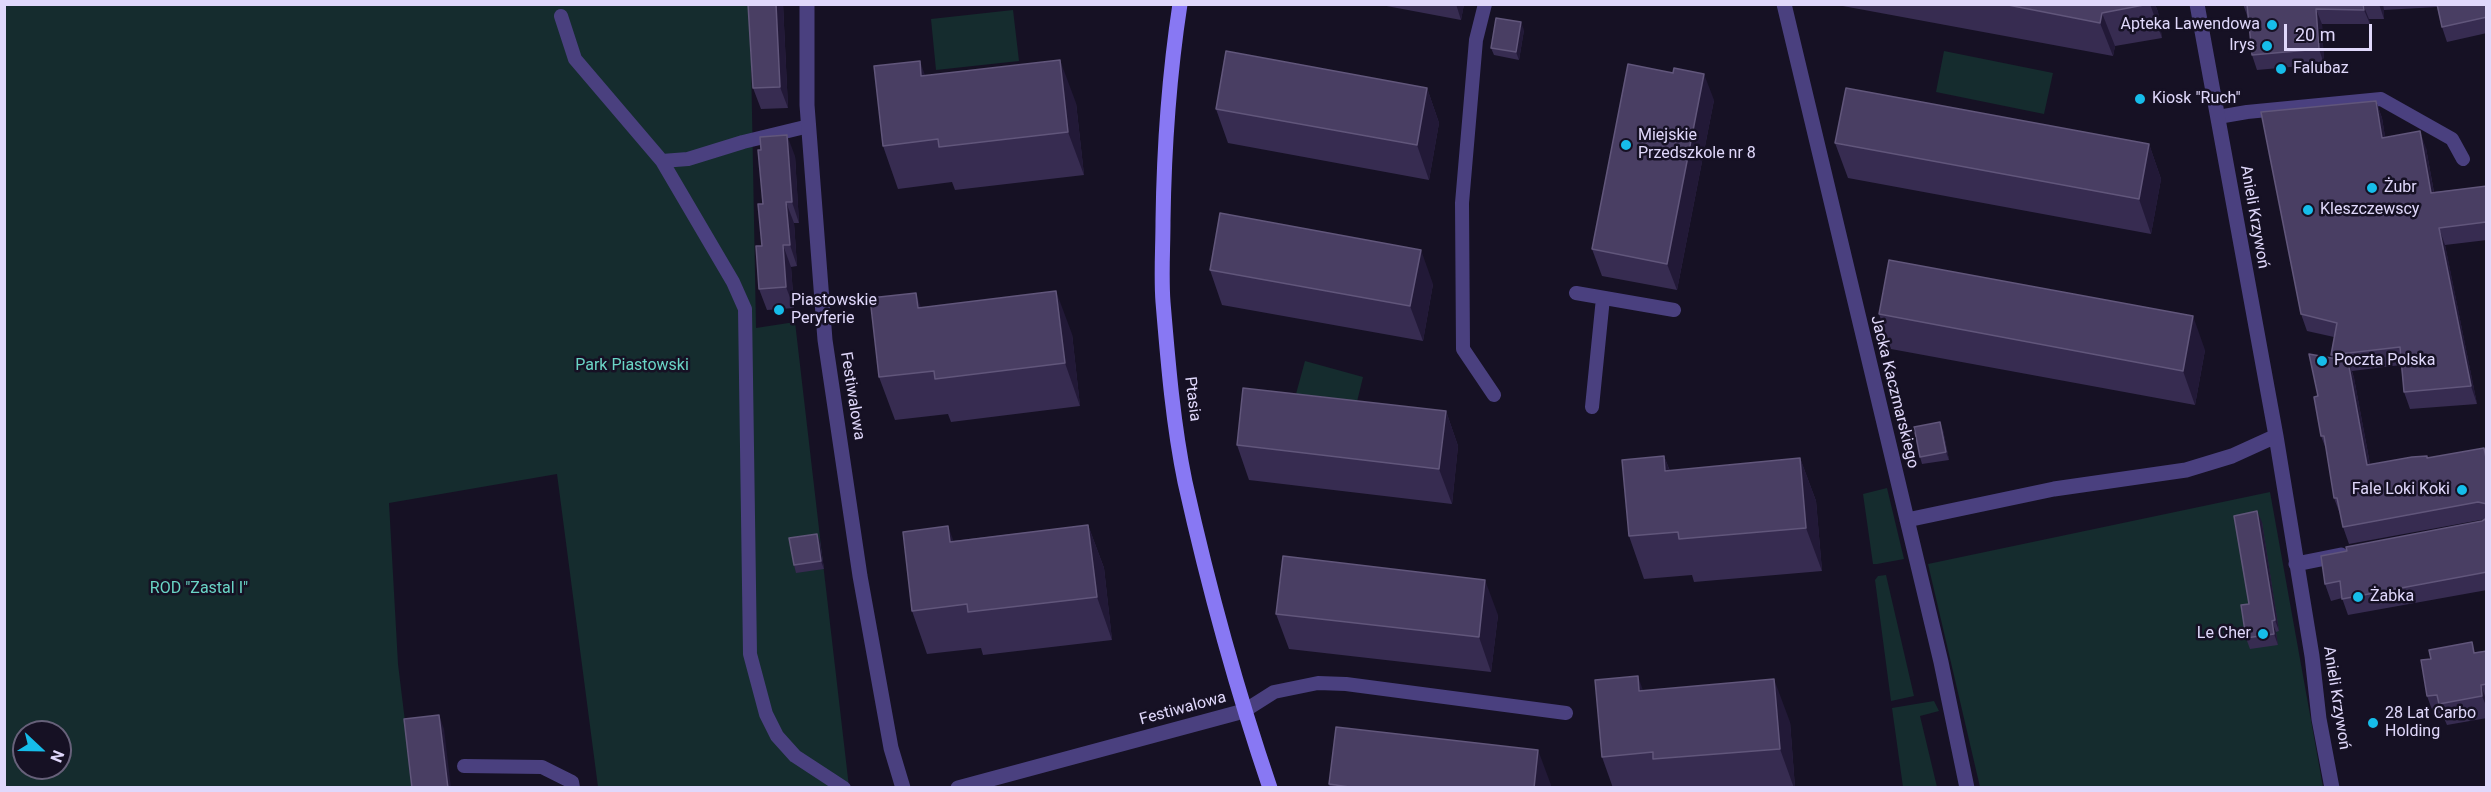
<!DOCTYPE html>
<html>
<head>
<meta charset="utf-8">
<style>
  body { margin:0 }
  #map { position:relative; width:2491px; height:792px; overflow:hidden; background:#161124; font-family:Roboto,sans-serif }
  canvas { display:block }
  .frame { position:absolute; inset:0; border:6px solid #e0d8fb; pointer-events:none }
  .north { position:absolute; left:12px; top:720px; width:60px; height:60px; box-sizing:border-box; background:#161124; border:2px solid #67617a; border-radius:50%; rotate:112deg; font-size:16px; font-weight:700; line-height:24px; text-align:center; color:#e0d8fb }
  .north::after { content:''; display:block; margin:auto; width:21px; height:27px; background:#16bdea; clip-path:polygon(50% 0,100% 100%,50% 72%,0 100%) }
  .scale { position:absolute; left:2284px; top:24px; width:88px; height:27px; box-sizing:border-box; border:3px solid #e0d8fb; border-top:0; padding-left:8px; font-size:18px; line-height:21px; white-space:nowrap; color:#e0d8fb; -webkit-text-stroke:4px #161124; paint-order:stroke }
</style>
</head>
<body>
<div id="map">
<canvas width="2491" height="792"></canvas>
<div class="frame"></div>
<div class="north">N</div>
<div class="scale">20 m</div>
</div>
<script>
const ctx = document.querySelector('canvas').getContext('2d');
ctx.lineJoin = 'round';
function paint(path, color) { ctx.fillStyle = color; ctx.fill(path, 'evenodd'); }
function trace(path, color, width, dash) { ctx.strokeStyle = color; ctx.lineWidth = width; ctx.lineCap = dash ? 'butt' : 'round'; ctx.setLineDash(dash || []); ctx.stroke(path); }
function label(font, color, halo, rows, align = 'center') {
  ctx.font = font + ' Roboto,sans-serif'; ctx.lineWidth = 5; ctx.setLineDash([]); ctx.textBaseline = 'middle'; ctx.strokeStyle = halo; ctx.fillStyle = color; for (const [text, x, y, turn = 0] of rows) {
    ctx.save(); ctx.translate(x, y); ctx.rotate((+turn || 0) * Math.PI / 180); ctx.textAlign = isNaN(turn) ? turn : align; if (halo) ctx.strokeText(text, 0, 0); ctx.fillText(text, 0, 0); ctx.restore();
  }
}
paint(new Path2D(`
  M 5,5 L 750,5 L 756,328 L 795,322 L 849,787 L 598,787 L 557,474 L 389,503 L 398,664 L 413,787 L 5,788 ZM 24,732 L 60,732 L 60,768 L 24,768 Z
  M 1013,10 L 1019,61 L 936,70 L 931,19 Z
  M 1944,51 L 2053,73 L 2044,114 L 1936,92 Z
  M 1305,361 L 1363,377 L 1355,410 L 1296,394 Z
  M 1887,488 L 1904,559 L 1877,564 L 1873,564 L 1863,494 Z
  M 2270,492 L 2323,787 L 1980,787 L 1928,564 Z
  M 1886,575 L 1914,696 L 1891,701 L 1875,580 L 1878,576 Z
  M 1934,701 L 1939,711 L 1920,716 L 1937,787 L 1903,787 L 1892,708 Z`), '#152c2e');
trace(new Path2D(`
  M 1485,4 L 1476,40 L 1462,203 L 1463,349 L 1494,395
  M 561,16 L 575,59 L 662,161 L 733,282 L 745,309 L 750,654 L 766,714 L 777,736 L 795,756 L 844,788
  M 2218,117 L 2247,112 L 2381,99 L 2452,139 L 2463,159
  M 662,161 L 688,159 L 743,142 L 809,126
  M 1576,293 L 1674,310
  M 1592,407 L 1603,298
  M 1244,711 L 1274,692 L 1318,683 L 1346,684 L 1566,713
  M 464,766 L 542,767 L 572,782 L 573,788`), '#4a407f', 14);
trace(new Path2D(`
  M 807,4 L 807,105 L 825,340 L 860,576 L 891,748 L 903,788
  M 1784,4 L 1941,662 L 1967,788
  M 2197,4 L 2276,436 L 2312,656 L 2319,719 L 2332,788
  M 1907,520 L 2054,489 L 2186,470 L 2232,456 L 2276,436
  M 2296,564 L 2341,555
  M 958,788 L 1244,711`), '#4a407f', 15);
trace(new Path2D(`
  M 1180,4 C 1169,76 1164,148 1163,221 C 1163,248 1161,276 1163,302 C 1168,362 1173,424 1185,482 C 1208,585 1236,688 1270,788`), '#8878f3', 15);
paint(new Path2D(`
  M 748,4 L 783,4 L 788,108 L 761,109 L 753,88 Z
  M 1376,4 L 1464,4 L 1461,20 Z
  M 1832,4 L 2155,4 L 2158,12 L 2162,38 L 2115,46 L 2113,56 Z
  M 2243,4 L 2487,4 L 2487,33 L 2447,42 L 2442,27 L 2437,7 L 2384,10 L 2384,19 L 2369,19 L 2370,24 L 2322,24 L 2324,64 L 2257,70 L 2252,55 L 2249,18 L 2248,18 Z
  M 1524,30 L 1519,60 L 1494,55 L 1491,48 Z
  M 925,76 L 1076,103 L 1084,175 L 955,190 L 952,182 L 898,189 L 883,146 Z
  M 1427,88 L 1439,123 L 1429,180 L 1228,143 L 1216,109 Z
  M 1714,100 L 1677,290 L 1602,276 L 1592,249 Z
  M 2376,101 L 2382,118 L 2385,137 L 2426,148 L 2434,192 L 2487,186 L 2487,240 L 2445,245 L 2477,404 L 2410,409 L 2404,392 L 2401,365 L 2352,371 L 2354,378 L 2370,464 L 2428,458 L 2484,448 L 2487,456 L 2487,590 L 2348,615 L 2342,598 L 2331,601 L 2325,584 L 2347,551 L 2482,521 L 2486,519 L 2349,544 L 2343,527 L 2340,514 L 2334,498 L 2326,449 L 2321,436 L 2318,396 L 2332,358 L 2331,355 L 2334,337 L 2307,331 L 2301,314 Z
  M 1835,143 L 2149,144 L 2161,179 L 2151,234 L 1848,178 Z
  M 795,156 L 799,223 L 794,223 L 797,266 L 791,267 L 794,308 L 767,310 L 759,289 L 762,246 L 763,204 Z
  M 1210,270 L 1433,284 L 1423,341 L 1222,305 Z
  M 921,307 L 1072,334 L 1080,406 L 951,422 L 948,414 L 895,420 L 879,377 Z
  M 1879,314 L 2205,350 L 2195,405 L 1891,349 Z
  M 1446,411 L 1458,446 L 1452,504 L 1249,480 L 1237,445 Z
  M 1943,430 L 1949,460 L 1922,464 L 1920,457 Z
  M 1664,456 L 1670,471 L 1800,458 L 1816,501 L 1822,571 L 1694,582 L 1692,575 L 1644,579 L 1629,536 Z
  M 2262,522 L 2279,631 L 2276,632 L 2278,645 L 2250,649 L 2246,638 L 2249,604 Z
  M 1088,525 L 1104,568 L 1112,640 L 983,655 L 981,648 L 927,654 L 912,611 L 953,541 Z
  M 820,541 L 824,569 L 796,573 L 794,565 Z
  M 1276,614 L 1498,615 L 1491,672 L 1289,649 Z
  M 2487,651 L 2487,718 L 2447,725 L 2443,716 L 2435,718 L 2427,696 L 2476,652 Z
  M 1643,691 L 1790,722 L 1795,788 L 1613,788 L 1602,757 Z
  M 1329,784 L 1551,785 L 1551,788 L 1330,788 Z`), '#372c51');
paint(new Path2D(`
  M 776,4 L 783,4 L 788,108 L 780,87 Z
  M 1456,4 L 1464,4 L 1461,20 Z
  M 2150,4 L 2155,4 L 2158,12 L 2162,38 Z
  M 2363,4 L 2369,19 L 2370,24 L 2364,10 Z
  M 2379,4 L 2383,4 L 2384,10 L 2384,19 Z
  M 2316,9 L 2322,24 L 2324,64 L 2319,49 Z
  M 2102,13 L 2115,46 L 2113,56 L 2100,23 Z
  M 1521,22 L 1524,30 L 1519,60 L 1516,52 Z
  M 1060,60 L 1076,103 L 1084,175 L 1068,132 Z
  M 920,61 L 935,104 L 921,76 Z
  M 1704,74 L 1714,100 L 1677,290 L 1667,264 Z
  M 1427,88 L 1439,123 L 1429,180 L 1417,145 Z
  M 2376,101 L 2382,118 L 2388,155 L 2382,138 Z
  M 2420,131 L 2426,148 L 2437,210 L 2431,193 Z
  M 787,135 L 795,156 L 799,223 L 792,202 Z
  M 2149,144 L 2161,179 L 2151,234 L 2139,199 Z
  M 786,202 L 794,223 L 797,266 L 790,245 Z
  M 2439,228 L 2445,245 L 2477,404 L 2471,386 Z
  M 783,245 L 791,267 L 794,308 L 786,287 Z
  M 1421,250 L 1433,284 L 1423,341 L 1410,306 Z
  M 1056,291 L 1072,334 L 1080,406 L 1065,363 Z
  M 916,293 L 931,336 L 918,308 Z
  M 2193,316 L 2205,350 L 2195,405 L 2183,371 Z
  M 2348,361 L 2354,378 L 2373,481 L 2367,465 Z
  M 1446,411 L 1458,446 L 1452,504 L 1439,469 Z
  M 1940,422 L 1943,430 L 1949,460 L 1946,452 Z
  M 1664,456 L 1680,499 L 1665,471 Z
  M 1800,458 L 1816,501 L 1822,571 L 1806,528 Z
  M 2257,511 L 2262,522 L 2279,631 L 2275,620 Z
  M 1088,525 L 1104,568 L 1112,640 L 1097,597 Z
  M 948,526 L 964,569 L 950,542 Z
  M 817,534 L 820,541 L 824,569 L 821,561 Z
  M 1485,580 L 1498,615 L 1491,672 L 1479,637 Z
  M 2272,621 L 2276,632 L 2278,645 L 2274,634 Z
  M 1638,676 L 1653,719 L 1639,691 Z
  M 1774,679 L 1790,722 L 1795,788 L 1794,788 L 1780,749 Z
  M 2481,685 L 2487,702 L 2487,708 L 2482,696 Z
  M 439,715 L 444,729 L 451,788 L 448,788 Z
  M 1538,750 L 1551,785 L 1551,788 L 1534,788 Z`), '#221937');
const building = new Path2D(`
  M 748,4 L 776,4 L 780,87 L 753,88 Z
  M 2003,4 L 2149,4 L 2102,13 L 2100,23 Z
  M 2247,4 L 2363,4 L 2364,10 L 2316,9 L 2319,49 L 2252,55 Z
  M 2437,4 L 2487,4 L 2487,17 L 2442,27 Z
  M 1496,18 L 1521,22 L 1516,52 L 1491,48 Z
  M 1226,51 L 1427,88 L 1417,145 L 1216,109 Z
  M 1060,60 L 1068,132 L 939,147 L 938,139 L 883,146 L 874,66 L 920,61 L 921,76 Z
  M 1628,64 L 1673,73 L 1674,68 L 1704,74 L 1667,264 L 1592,249 Z
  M 1846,88 L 2149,144 L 2139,199 L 1835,143 Z
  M 2376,101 L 2382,138 L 2420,131 L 2431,193 L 2487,186 L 2487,227 L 2486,222 L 2439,228 L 2471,386 L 2404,392 L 2400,347 L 2331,355 L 2337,323 L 2301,314 L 2261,112 Z
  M 787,135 L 792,202 L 786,202 L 790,245 L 783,245 L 786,287 L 759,289 L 756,246 L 762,246 L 758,204 L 763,204 L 758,150 L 761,150 L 760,137 Z
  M 1220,213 L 1421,250 L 1410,306 L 1210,270 Z
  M 1889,260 L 2193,316 L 2183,371 L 1879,314 Z
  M 1056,291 L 1065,363 L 935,379 L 934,371 L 879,377 L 870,298 L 916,293 L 918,308 Z
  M 2309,354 L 2348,361 L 2367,465 L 2412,457 L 2427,456 L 2427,458 L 2484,448 L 2487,463 L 2487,504 L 2478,502 L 2343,527 L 2337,498 L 2334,498 L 2324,436 L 2321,436 L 2314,397 L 2318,396 Z
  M 1243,388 L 1446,411 L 1439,469 L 1237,445 Z
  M 1940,422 L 1946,452 L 1920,457 L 1914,427 Z
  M 1664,456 L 1665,471 L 1800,458 L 1806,528 L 1679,539 L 1678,532 L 1629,536 L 1622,460 Z
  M 2257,511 L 2275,620 L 2272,621 L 2274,634 L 2246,638 L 2241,605 L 2249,604 L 2234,516 Z
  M 2487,518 L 2487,572 L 2342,599 L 2340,581 L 2325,584 L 2321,556 L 2347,551 L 2346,547 L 2482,521 Z
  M 1088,525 L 1097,597 L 968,612 L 967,604 L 912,611 L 903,532 L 948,526 L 950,542 Z
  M 817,534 L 821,561 L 794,565 L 789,538 Z
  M 1283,556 L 1485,580 L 1479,637 L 1276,614 Z
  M 2472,642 L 2474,653 L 2487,651 L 2487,684 L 2481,685 L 2482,696 L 2439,704 L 2437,695 L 2427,696 L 2421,660 L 2431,659 L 2429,650 Z
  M 1638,676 L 1639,691 L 1774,679 L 1780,749 L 1653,759 L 1653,752 L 1602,757 L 1595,680 Z
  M 439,715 L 448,788 L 412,788 L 404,719 Z
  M 1336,727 L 1538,750 L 1534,788 L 1356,788 L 1329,784 Z`);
paint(building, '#493e63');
trace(building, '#61567b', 1.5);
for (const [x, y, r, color] of [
  [2272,25,6,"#16bdea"],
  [2267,46,6,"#16bdea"],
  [2281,69,6,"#16bdea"],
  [2140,99,6,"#16bdea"],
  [1626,145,6,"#16bdea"],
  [2372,188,6,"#16bdea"],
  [2308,210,6,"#16bdea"],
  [779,310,6,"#16bdea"],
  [2322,361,6,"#16bdea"],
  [2462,490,6,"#16bdea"],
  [2358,597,6,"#16bdea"],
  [2263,634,6,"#16bdea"],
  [2373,723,6,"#16bdea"]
]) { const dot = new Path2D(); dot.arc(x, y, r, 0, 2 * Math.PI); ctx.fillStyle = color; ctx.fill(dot); trace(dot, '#161124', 2); }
label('16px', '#e0d8fb', '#161124', [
  ["Apteka Lawendowa",2260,25,"right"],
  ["Irys",2255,46,"right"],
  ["Falubaz",2293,69],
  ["Kiosk \"Ruch\"",2152,99],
  ["Miejskie",1638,136],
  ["Przedszkole nr 8",1638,154],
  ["Żubr",2384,188],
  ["Kleszczewscy",2320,210],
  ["Piastowskie",791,301],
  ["Peryferie",791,319],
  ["Poczta Polska",2334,361],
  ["Fale Loki Koki",2450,490,"right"],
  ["Żabka",2370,597],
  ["Le Cher",2251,634,"right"],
  ["28 Lat Carbo",2385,714],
  ["Holding",2385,732]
], 'left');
label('16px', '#e0d8fb', '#161124', [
  ["Anieli Krzywoń",2254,217,80],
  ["Jacka Kaczmarskiego",1894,392,76],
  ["Festiwalowa",852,396,81],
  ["Ptasia",1192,399,83],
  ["Anieli Krzywoń",2336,698,81],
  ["Festiwalowa",1183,709,-15]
]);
label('16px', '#6ad5c6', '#161124', [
  ["Park Piastowski",632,366],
  ["ROD \"Zastal I\"",199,589]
]);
</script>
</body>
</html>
